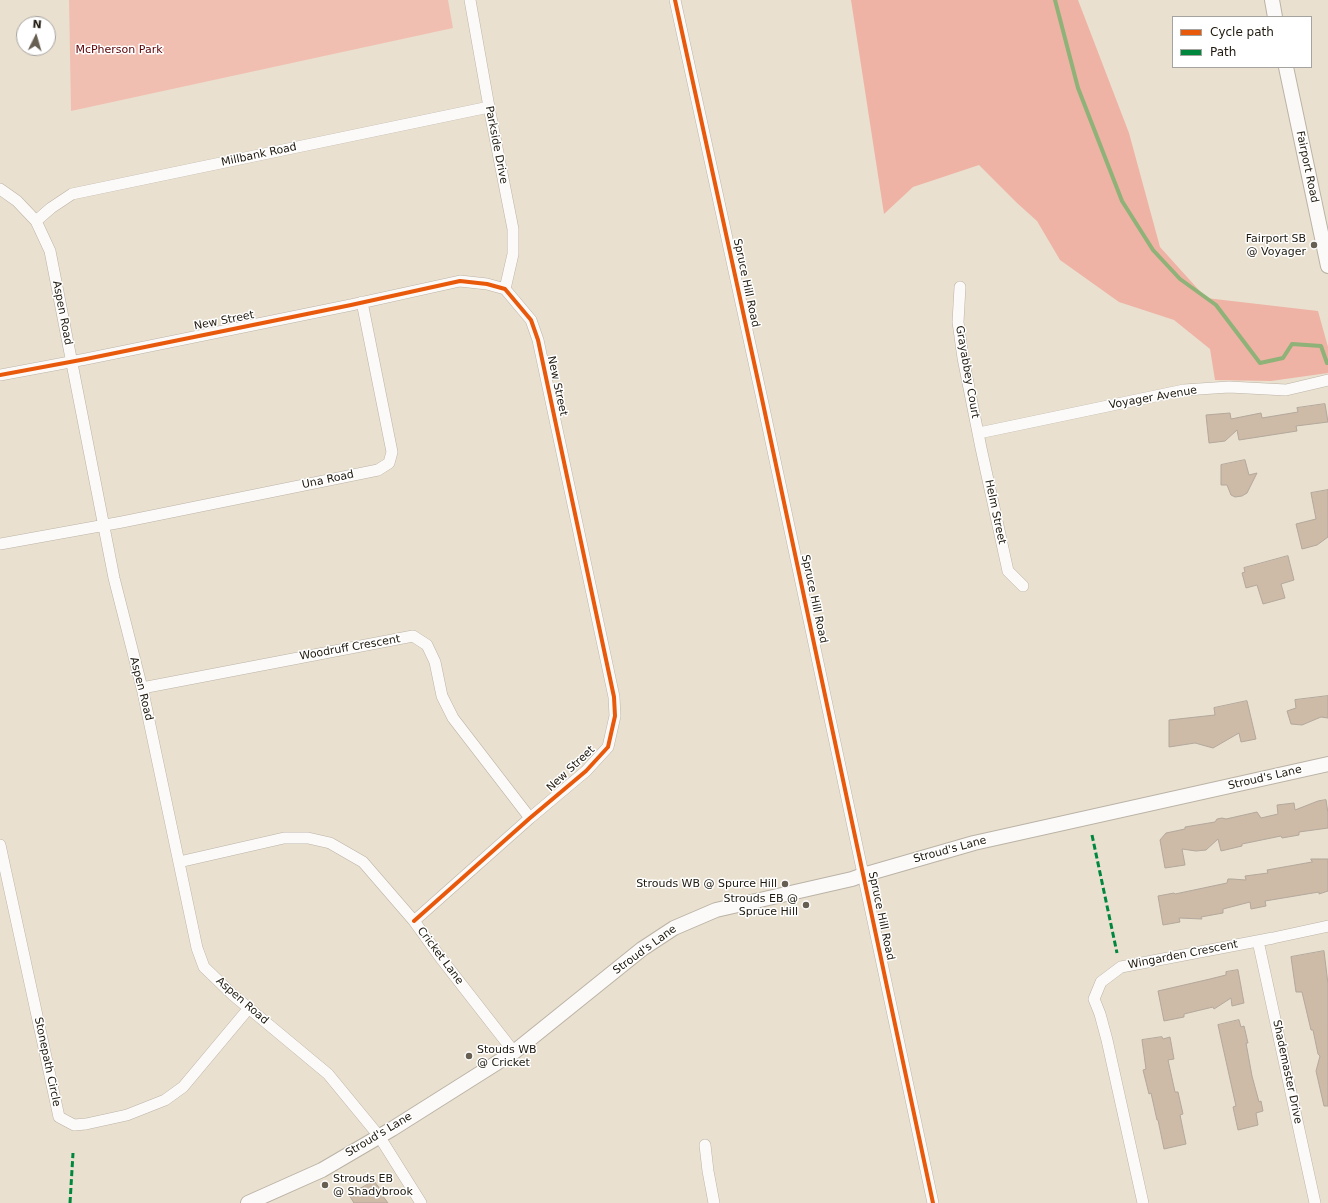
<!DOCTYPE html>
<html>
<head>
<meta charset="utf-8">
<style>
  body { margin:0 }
  #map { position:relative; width:1328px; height:1203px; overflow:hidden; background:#eae0cf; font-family:"DejaVu Sans",sans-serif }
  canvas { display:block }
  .legend { position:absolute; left:1172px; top:16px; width:140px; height:52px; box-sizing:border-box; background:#fff; border:1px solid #a5a39f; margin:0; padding:5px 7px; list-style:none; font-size:12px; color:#1f190e }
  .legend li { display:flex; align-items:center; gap:8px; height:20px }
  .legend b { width:20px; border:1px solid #a5a39f }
  .north { position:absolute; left:16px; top:16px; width:40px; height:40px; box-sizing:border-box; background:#fff; border:1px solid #a5a39f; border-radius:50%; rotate:5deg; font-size:11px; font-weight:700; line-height:16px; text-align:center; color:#1f190e }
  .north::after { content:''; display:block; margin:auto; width:14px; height:18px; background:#665f52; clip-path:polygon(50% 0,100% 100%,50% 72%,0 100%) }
</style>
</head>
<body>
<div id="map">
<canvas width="1328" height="1203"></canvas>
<ul class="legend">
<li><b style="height:5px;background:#e8590c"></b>Cycle path</li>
<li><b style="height:5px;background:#00873e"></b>Path</li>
</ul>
<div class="north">N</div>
</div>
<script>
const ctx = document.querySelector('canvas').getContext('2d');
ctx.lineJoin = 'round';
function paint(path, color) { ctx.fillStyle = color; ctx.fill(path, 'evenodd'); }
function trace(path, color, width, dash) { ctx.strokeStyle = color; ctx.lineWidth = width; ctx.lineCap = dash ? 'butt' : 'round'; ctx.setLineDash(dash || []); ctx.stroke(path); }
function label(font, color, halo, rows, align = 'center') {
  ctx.font = font + ' "DejaVu Sans",sans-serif'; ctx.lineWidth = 3; ctx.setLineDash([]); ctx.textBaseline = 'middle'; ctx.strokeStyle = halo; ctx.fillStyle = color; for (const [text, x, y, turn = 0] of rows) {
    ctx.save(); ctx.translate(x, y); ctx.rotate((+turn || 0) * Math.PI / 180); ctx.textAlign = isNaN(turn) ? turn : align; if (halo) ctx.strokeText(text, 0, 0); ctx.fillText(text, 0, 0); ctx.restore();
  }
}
paint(new Path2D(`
  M 69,0 L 448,0 L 453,28 L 71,111 Z`), '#f1bfb1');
paint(new Path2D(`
  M 851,0 L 1078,0 L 1129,133 L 1160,247 L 1206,298 L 1318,311 L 1328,347 L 1328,373 L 1271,381 L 1215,380 L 1210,349 L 1174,320 L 1119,302 L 1060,260 L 1037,221 L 1017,203 L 979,165 L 913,187 L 884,214 Z`), '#eeb3a5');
trace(new Path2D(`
  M 1055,0 L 1078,88 L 1122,201 L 1153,250 L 1180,279 L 1216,305 L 1260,363 L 1283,358 L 1292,344 L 1321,346 L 1327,363`), '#8eb277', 4);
const building = new Path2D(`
  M 1325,404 L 1328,422 L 1296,426 L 1297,431 L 1239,440 L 1237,430 L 1225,441 L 1209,443 L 1206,415 L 1230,413 L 1231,419 L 1261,413 L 1262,418 L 1298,412 L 1297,408 Z
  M 1245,460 L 1249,475 L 1257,473 L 1247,493 L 1242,496 L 1235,497 L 1231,495 L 1227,485 L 1221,485 L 1221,465 Z
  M 1328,490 L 1328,537 L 1317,545 L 1302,549 L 1296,524 L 1316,519 L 1311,493 Z
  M 1288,556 L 1294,580 L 1281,584 L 1285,598 L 1263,604 L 1257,585 L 1246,588 L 1242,573 L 1245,572 L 1244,568 Z
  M 1328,696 L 1328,718 L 1321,717 L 1302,725 L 1291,724 L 1287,711 L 1296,708 L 1295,700 Z
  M 1247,701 L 1256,739 L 1241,742 L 1239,733 L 1213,748 L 1195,743 L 1169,747 L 1169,720 L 1215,715 L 1214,708 Z
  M 1326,800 L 1328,813 L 1328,828 L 1299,832 L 1299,835 L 1282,838 L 1281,836 L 1242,844 L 1242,846 L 1221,851 L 1218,839 L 1206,850 L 1196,851 L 1182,849 L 1185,865 L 1165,868 L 1160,840 L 1166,833 L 1185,829 L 1185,827 L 1215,822 L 1217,819 L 1222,818 L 1226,819 L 1257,812 L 1261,818 L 1278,814 L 1277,805 L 1294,803 L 1295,810 L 1318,801 Z
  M 1311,859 L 1328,859 L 1328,891 L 1319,894 L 1319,892 L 1265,901 L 1266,906 L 1251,909 L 1250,902 L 1223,909 L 1223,913 L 1201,917 L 1202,919 L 1179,918 L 1180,922 L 1163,925 L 1158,896 L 1174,893 L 1175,894 L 1227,883 L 1228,879 L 1232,879 L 1246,880 L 1245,876 L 1268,873 L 1267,870 L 1312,862 Z
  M 1324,951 L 1328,984 L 1328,1106 L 1324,1106 L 1316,1071 L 1320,1056 L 1318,1054 L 1313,1030 L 1311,1030 L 1302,992 L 1296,992 L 1291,957 Z
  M 1238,970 L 1244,1003 L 1232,1006 L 1231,998 L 1214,1009 L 1213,1007 L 1184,1014 L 1184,1017 L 1164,1021 L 1158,991 L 1210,979 L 1226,975 L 1226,972 Z
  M 1239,1020 L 1241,1027 L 1244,1026 L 1248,1043 L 1246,1043 L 1252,1076 L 1259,1102 L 1261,1101 L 1263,1111 L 1256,1113 L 1258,1125 L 1238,1130 L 1233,1107 L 1236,1106 L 1218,1025 Z
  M 1162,1037 L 1163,1039 L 1170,1037 L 1174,1059 L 1168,1060 L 1175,1092 L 1178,1092 L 1183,1114 L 1180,1115 L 1186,1144 L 1164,1149 L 1158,1120 L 1157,1120 L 1151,1093 L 1149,1094 L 1143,1070 L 1146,1069 L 1142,1040 Z
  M 374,1181 L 384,1194 L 382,1195 L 388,1203 L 354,1203 L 349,1195 Z`);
paint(building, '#cdbaa7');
trace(building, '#b2a89c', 1);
const minor = new Path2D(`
  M 470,0 L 489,107 L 513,229 L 513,254 L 505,289
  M 675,0 L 762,399 L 933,1203
  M 0,189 L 17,201 L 36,221 L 50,251 L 114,578 L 143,692 L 197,948 L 204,967 L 233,995 L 328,1074 L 379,1136 L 421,1203
  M 36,221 L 51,208 L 72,194 L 489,107
  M 960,287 L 958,322 L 963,358 L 981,448 L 1008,571 L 1023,586
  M 0,375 L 86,359 L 351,305 L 460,281 L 487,284 L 505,289 L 531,320 L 538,340 L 614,697 L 615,716 L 608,747 L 586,771 L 530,818 L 414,921
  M 979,433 L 1184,390 L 1229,387 L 1286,390 L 1328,380
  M 0,544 L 122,522 L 378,470 L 389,463 L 392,452 L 362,302
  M 142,688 L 413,636 L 427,645 L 435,662 L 442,696 L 453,718 L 530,818
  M 0,845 L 59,1117 L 74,1125 L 86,1124 L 127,1115 L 165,1100 L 183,1087 L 249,1008
  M 179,862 L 284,838 L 308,838 L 330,843 L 363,862 L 414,921 L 440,957 L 514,1052
  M 1258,941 L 1315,1203
  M 705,1145 L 708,1171 L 714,1203
  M 1143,1203 L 1107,1040 L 1100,1014 L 1094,999 L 1101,982 L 1121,967 L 1273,938 L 1328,926`);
const tertiary = new Path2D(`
  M 1272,0 L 1275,17
  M 1286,67 L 1328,266
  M 248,1203 L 322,1170 L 392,1129 L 514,1052 L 642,949 L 674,928 L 716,910 L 852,879 L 863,875 L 974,843 L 1328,764`);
trace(minor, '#bab3a6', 12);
trace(tertiary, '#bab3a6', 16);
trace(minor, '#fcfaf8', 11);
trace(tertiary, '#fcfaf8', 14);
trace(new Path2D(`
  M 1092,835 L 1117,953
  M 70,1203 L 73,1153`), '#00873e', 3, [6, 3]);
trace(new Path2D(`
  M 675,0 L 762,399 L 933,1203
  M 0,375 L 86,359 L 351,305 L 460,281 L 487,284 L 505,289 L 531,320 L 538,340 L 614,697 L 615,716 L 608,747 L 586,771 L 530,818 L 414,921`), '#e8590c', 4);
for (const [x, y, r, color] of [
  [1314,245,4,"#665f52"],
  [785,884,4,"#665f52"],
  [806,905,4,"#665f52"],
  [469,1056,4,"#665f52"],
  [325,1185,4,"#665f52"]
]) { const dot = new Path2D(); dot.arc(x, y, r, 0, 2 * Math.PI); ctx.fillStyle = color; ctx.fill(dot); trace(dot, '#fff', 1.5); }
label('11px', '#5c0104', '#fff', [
  ["McPherson Park",119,50]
]);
label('11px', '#1f190e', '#fff', [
  ["Parkside Drive",496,145,79],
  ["Millbank Road",259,155,-12],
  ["Fairport Road",1307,167,78],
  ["Spruce Hill Road",746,283,78],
  ["Aspen Road",62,313,79],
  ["New Street",224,321,-11],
  ["Grayabbey Court",967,372,80],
  ["New Street",557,386,78],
  ["Voyager Avenue",1153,398,-10],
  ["Una Road",328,480,-12],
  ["Helm Street",995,512,78],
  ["Spruce Hill Road",814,599,78],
  ["Woodruff Crescent",350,648,-10],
  ["Aspen Road",141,689,76],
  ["New Street",571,769,-43],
  ["Stroud's Lane",1265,778,-13],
  ["Stroud's Lane",950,850,-15],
  ["Spruce Hill Road",881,916,78],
  ["Stroud's Lane",645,950,-36],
  ["Wingarden Crescent",1183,955,-11],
  ["Cricket Lane",440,956,53],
  ["Aspen Road",242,1001,41],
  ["Stonepath Circle",47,1062,78],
  ["Shademaster Drive",1287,1072,78],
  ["Stroud's Lane",379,1135,-31]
]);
label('11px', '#1f190e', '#fff', [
  ["Fairport SB",1306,239],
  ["@ Voyager",1306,252],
  ["Strouds WB @ Spurce Hill",777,884],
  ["Strouds EB @",798,899],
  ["Spruce Hill",798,912],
  ["Stouds WB",477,1050,"left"],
  ["@ Cricket",477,1063,"left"],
  ["Strouds EB",333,1179,"left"],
  ["@ Shadybrook",333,1192,"left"]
], 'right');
</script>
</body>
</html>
